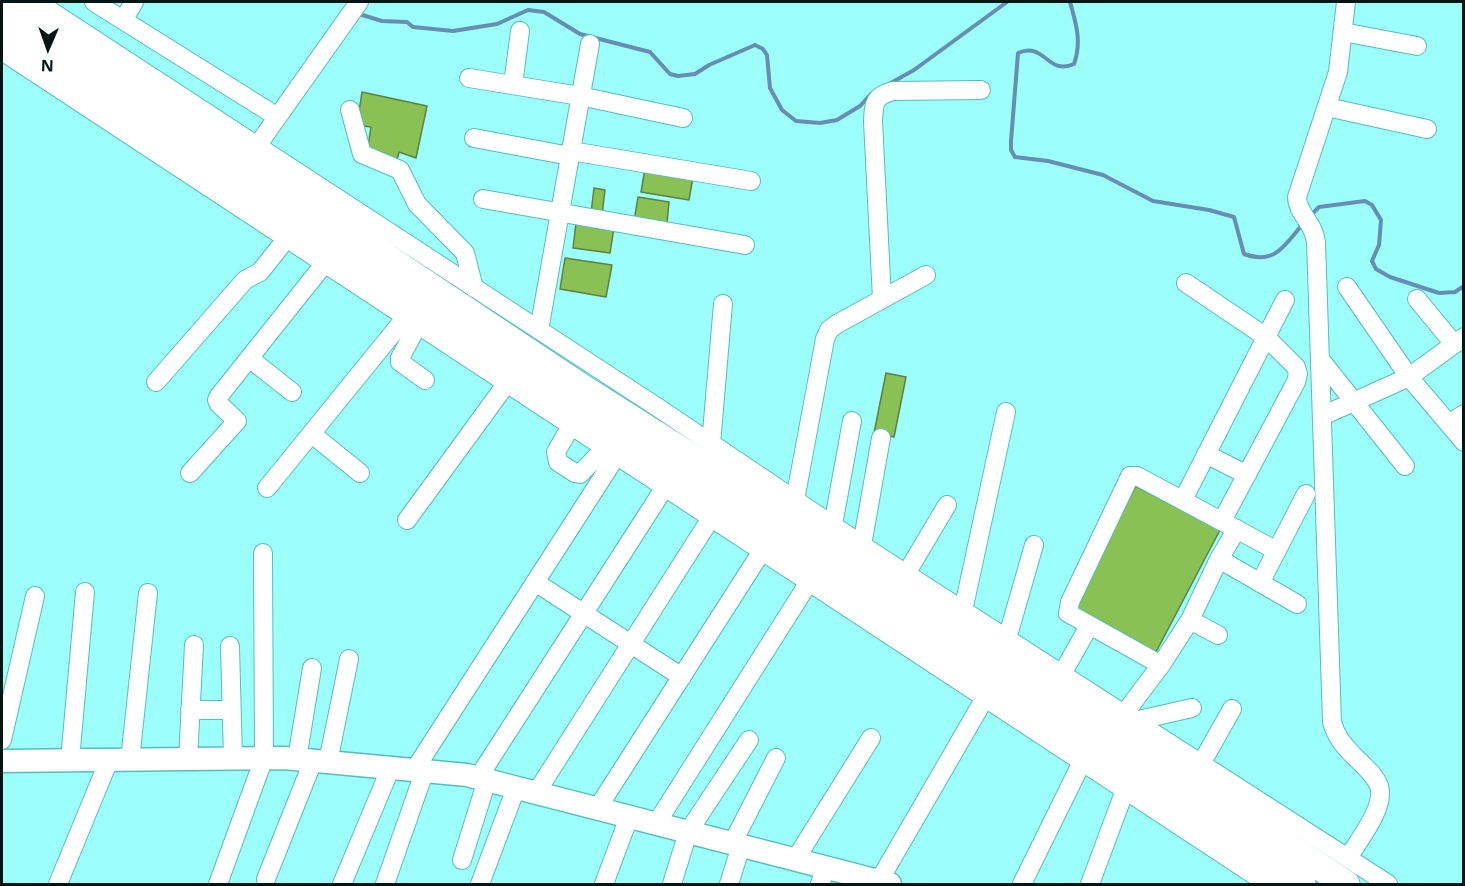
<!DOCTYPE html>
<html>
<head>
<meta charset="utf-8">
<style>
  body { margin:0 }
  #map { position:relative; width:1465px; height:886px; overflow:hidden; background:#9cfffa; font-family:"Noto Sans",sans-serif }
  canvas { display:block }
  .frame { position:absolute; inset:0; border:3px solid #021515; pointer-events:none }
  .north { position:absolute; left:18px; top:18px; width:60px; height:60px; -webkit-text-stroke:4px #fff; paint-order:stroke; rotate:182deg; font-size:16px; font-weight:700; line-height:24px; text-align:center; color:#021515 }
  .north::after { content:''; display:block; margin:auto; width:21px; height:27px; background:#021515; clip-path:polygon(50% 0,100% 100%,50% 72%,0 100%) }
</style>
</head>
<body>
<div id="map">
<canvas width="1465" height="886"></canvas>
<div class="frame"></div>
<div class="north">N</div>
</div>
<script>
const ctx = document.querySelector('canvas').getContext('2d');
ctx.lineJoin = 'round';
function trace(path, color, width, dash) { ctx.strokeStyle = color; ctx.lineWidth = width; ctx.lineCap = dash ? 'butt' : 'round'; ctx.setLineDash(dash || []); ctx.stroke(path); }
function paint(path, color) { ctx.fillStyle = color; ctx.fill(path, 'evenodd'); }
trace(new Path2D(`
  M 1070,2 C 1076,23 1082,42 1074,64 C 1047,76 1045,41 1018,53 L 1011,141 L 1011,150 L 1015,157 L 1048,161 L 1103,175 L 1153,201 L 1209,210 L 1234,217 L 1244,254 C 1275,265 1284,246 1302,225
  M 359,14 L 382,21 L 407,22 L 413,27 L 453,31 L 497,24 L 528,10 L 544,12 L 580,34 L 650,52 L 670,74 L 678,76 L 695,74 L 709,65 L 755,45 L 763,49 L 767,55 L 770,88 L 782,110 L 796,121 L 820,123 L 837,120 L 860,106 L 872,93
  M 889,84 L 914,70 L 1007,2
  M 1311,215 L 1319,207 L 1365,201 L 1372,205 L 1381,220 L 1379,245 L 1372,261 L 1376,269 L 1390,277 L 1439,293 L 1455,292 L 1464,286`), '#668db2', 4);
const building = new Path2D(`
  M 362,92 L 427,106 L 416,158 L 399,152 L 397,160 L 367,153 L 371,127 L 357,125 Z
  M 645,169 L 693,177 L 689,200 L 641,192 Z
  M 594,188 L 605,190 L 602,215 L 591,213 Z
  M 638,197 L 669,202 L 667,223 L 634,221 Z
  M 576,223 L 614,228 L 610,253 L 573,248 Z
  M 565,258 L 612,265 L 606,297 L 560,289 Z
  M 886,373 L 906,377 L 894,437 L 874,433 Z
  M 1136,486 L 1220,530 L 1155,654 L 1070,611 Z`);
paint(building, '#89c155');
trace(building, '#5f7f43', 1.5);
const minor = new Path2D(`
  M 37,2 L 657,407 L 877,555 L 1388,884
  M 94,2 L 268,111
  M 1346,2 L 1338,72 L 1297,197 C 1297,213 1314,223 1316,242 L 1332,722 C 1336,737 1344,746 1355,757 C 1363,765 1375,775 1379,786 C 1386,807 1358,841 1348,858
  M 123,20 L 134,2
  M 1343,32 L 1417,46
  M 2,51 L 1268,884
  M 469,78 L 580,96 L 683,118
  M 513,85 L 520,31
  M 1327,107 L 1427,129
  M 350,110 L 362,154 L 400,170 L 417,204 L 465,253 L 474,288
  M 474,138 L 570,156
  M 257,146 L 359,2
  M 571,151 L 751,181
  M 483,199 L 745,245
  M 1186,283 L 1266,337 L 1296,367 L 1298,374 L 1296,382 L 1222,521
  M 1347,287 L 1409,377 L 1464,442
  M 882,299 L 873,121 C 874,103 874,96 893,91 L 981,90
  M 1417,299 L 1454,344
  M 418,325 L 400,358 L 400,362 L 425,380
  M 539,330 L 590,44
  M 249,358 L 292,392
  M 1320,359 L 1405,466
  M 156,382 L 245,280 L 260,272 L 287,238
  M 1322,416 L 1409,377 L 1464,337
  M 1449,424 L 1464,414
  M 571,426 L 556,452 L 558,462 L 575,473 L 580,474 L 604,449
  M 312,434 L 360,473
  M 711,444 L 723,304
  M 1206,454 L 1247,475
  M 190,473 L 237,421 L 219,404 L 217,400 L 219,396 L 325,263
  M 267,488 L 406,317
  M 795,500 L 825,339 L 829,330 L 837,324 L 926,275
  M 1183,500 L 1285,300
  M 407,520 L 507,383
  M 833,525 L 852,421
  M 862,545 L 881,438
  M 1219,559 L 1297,604
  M 906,574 L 947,505
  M 535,582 L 682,677
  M 1260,583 L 1306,494
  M 963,611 L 1006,412
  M 1190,620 L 1218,635
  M 1007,639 L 1034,545
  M 230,646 L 233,759
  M 1161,665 L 1068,613 L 1070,602 L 1130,476 L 1137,476 L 1277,551
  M 1062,674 L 1089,626
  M 190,710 L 231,710
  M 1124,714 L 1161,665 L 1190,620 L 1219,559 L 1237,529
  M 1134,721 L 1192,708
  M 2,740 L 35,596
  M 188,759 L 194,645
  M 297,759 L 312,668
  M 70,760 L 85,592
  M 130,760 L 148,593
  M 328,762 L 349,659
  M 1201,764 L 1232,709
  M 415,769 L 617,455
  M 478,778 L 665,487
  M 536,793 L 711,518
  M 597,809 L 762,551
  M 656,824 L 809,582
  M 732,844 L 776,758
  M 462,860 L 487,780
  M 795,860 L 871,738
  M 266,879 L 313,761
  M 879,881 L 985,698
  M 58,884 L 109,760
  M 218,884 L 264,758 L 263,553
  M 342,884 L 391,767
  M 385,884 L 425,770
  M 480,884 L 516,788
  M 604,884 L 629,817
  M 672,884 L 688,832 L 749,740
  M 729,884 L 741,846
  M 820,884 L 826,868
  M 1022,884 L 1082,762
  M 1090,884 L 1125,790`);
const major = new Path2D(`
  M 2,761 L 284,758 L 467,775 L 890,884`);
const highway = new Path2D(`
  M 7,2 L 216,139 L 404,269 L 584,389 L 822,540 L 1346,884
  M 2,26 L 806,561 L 1302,884`);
trace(minor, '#58bdb9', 20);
trace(major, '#58bdb9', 25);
trace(highway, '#58bdb9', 29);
trace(minor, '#fff', 18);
trace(major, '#fff', 22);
trace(highway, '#fff', 27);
</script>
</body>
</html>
